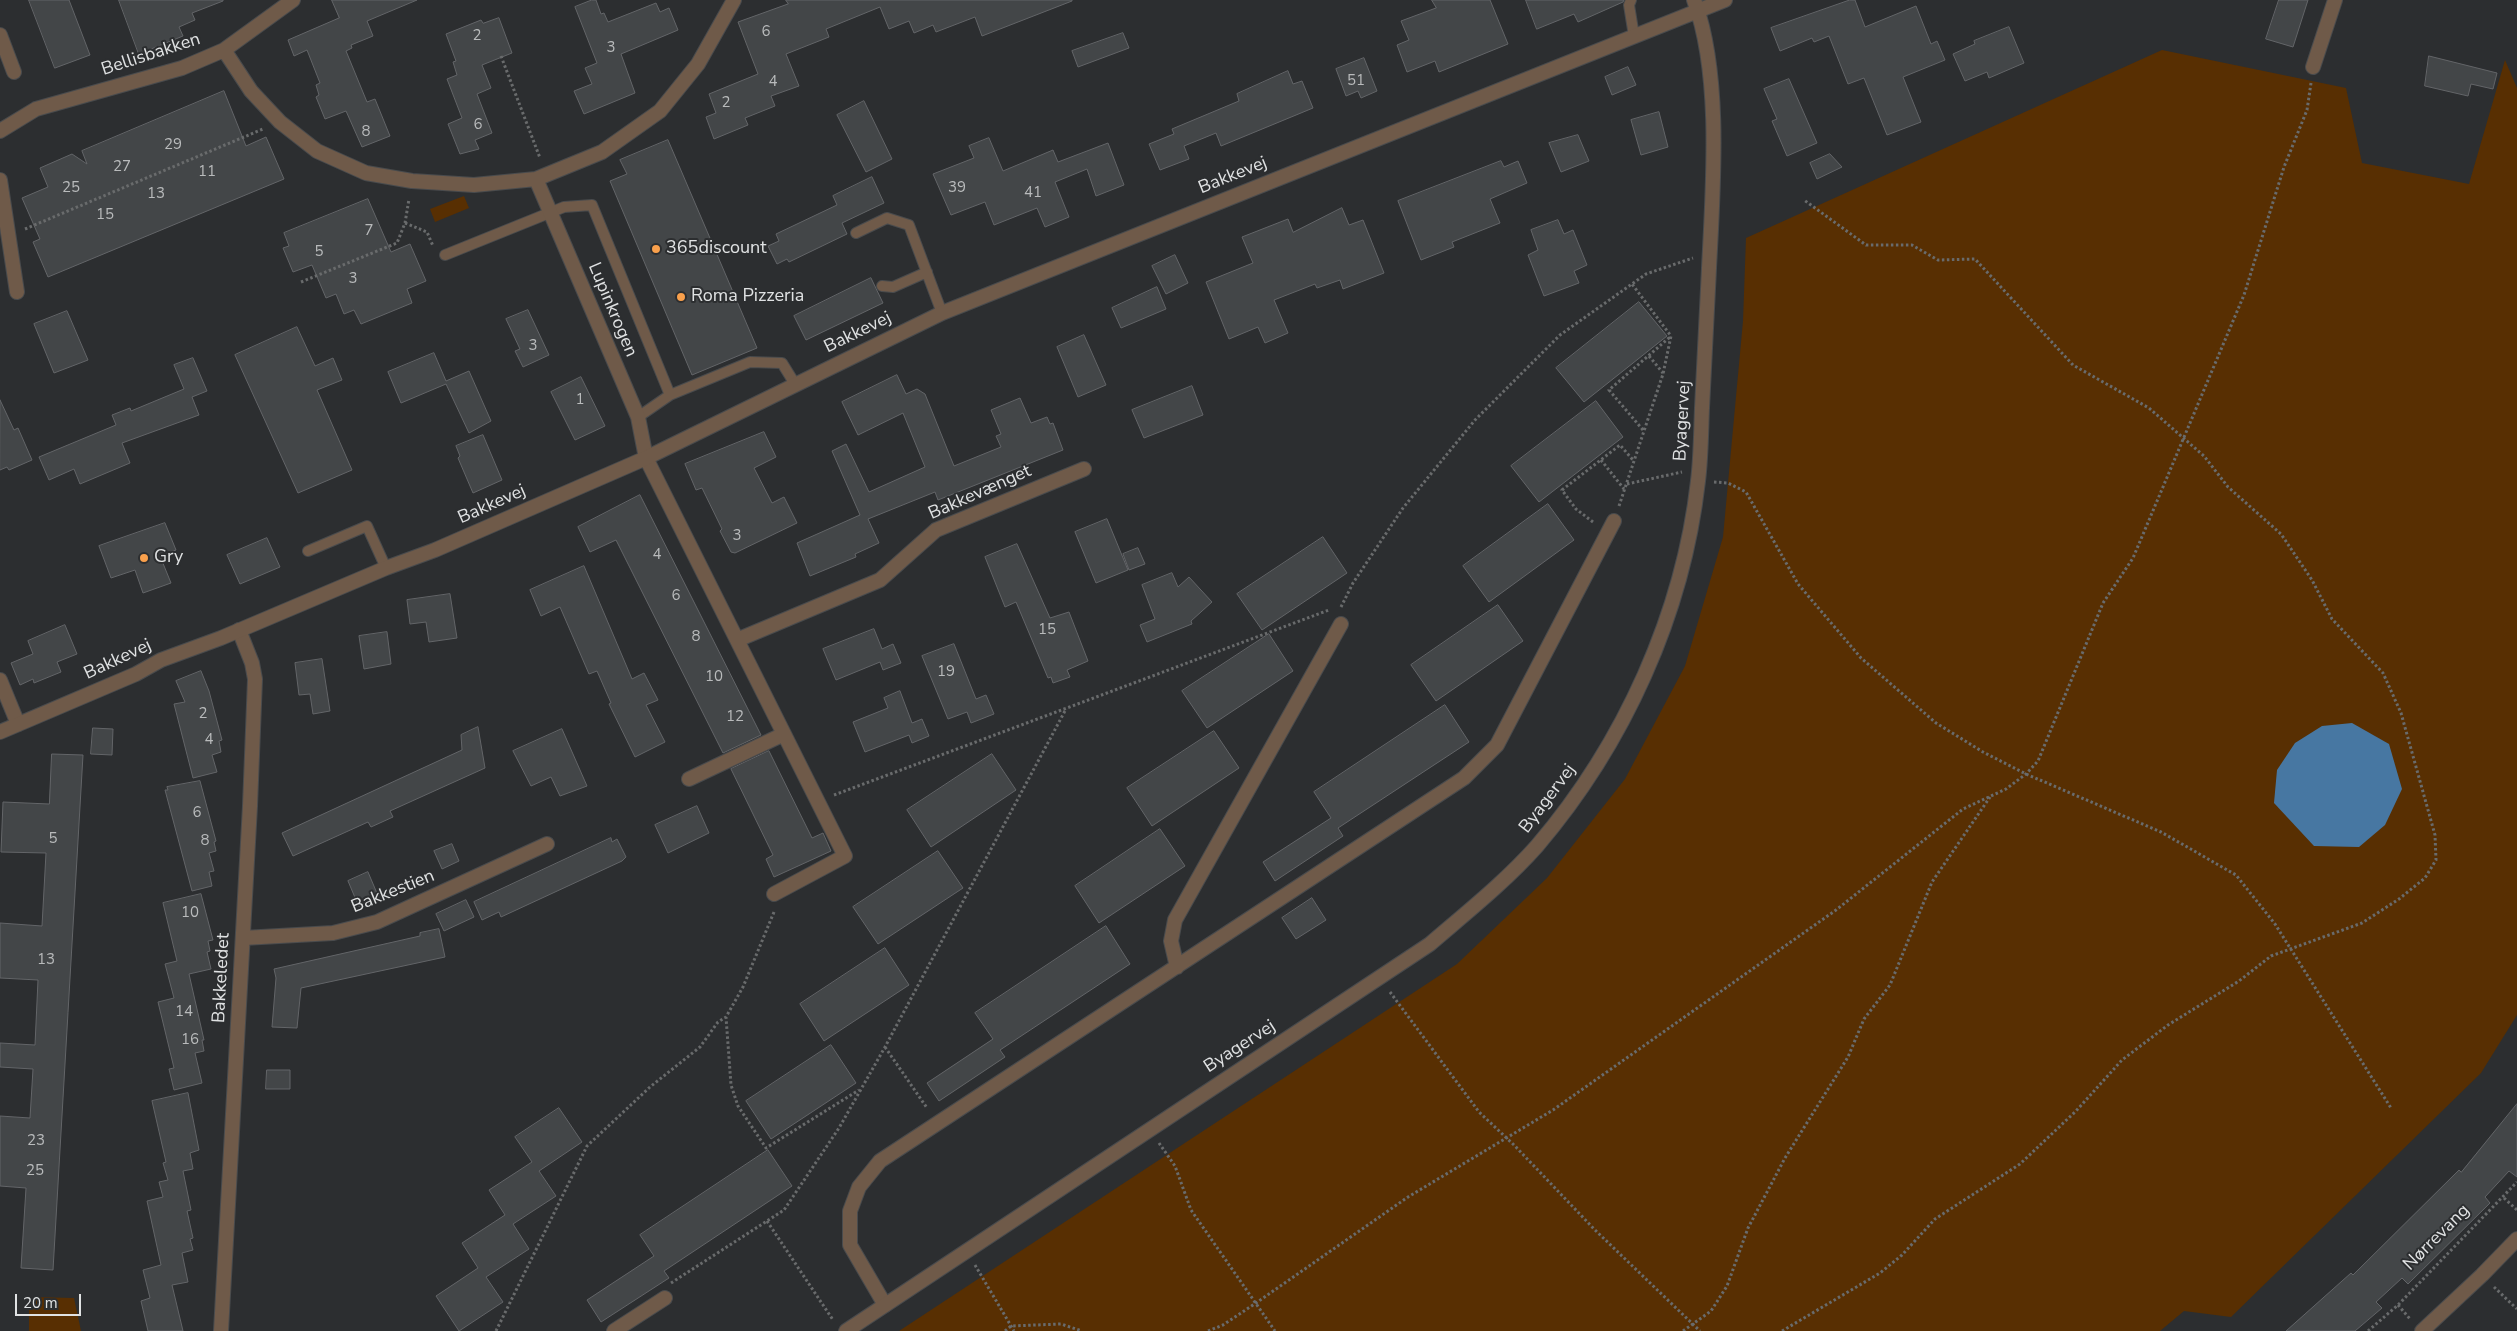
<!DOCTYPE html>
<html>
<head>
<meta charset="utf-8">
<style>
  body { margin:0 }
  #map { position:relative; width:2517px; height:1331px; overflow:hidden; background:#2c2e30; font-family:"Nunito Sans",sans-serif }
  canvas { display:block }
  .scale { position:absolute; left:15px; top:1294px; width:66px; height:22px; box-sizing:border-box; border:2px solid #e0e2e3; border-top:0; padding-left:6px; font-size:15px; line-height:18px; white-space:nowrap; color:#e0e2e3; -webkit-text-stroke:4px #2c2e30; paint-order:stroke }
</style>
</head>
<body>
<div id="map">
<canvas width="2517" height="1331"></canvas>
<div class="scale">20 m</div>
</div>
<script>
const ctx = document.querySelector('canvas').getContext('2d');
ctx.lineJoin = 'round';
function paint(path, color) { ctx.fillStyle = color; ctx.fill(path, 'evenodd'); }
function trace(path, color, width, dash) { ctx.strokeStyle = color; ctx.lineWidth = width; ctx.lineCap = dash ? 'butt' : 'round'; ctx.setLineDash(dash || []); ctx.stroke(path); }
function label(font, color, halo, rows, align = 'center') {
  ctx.font = font + ' "Nunito Sans",sans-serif'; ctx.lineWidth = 4; ctx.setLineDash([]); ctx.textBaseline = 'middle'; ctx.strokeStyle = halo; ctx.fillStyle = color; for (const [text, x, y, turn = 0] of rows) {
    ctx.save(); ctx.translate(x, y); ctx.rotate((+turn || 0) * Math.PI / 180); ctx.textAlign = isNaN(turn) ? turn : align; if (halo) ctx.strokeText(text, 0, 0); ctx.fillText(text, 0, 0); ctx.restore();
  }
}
paint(new Path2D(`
  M 2162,50 L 2346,88 L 2362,163 L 2469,184 L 2505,60 L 2517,88 L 2517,1015 L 2481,1073 L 2231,1317 L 2184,1311 L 2160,1331 L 899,1331 L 1457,964 L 1547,878 L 1625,779 L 1685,666 L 1723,537 L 1743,321 L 1746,238 Z
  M 464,196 L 469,208 L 435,222 L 430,209 Z
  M 29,1297 L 74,1298 L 81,1331 L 29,1331 Z`), '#582f02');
paint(new Path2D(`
  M 2352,723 L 2389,744 L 2402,789 L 2385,825 L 2359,847 L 2314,846 L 2274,803 L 2277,770 L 2295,743 L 2322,726 Z`), '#4777a2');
const building = new Path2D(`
  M 29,0 L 69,0 L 90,55 L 55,68 Z
  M 119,0 L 223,0 L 223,1 L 192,13 L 195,20 L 179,27 L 183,36 L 139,54 Z
  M 332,0 L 417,0 L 367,21 L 373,36 L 351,45 L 352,48 L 346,51 L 367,102 L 375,99 L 390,136 L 362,147 L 346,111 L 325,119 L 316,97 L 319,95 L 316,85 L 320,83 L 307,50 L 294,56 L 288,40 L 339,18 Z
  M 592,0 L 596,0 L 601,14 L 604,13 L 608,22 L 656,3 L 660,12 L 669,8 L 678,30 L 621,54 L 635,93 L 584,114 L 574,91 L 592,84 L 585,68 L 597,63 L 575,7 Z
  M 786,0 L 1072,0 L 1072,1 L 982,36 L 975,17 L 936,32 L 933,25 L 914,33 L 909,21 L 889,29 L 880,7 L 826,29 L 829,37 L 786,54 L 799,86 L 771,96 L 775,106 L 745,118 L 748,125 L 714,139 L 706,117 L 716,113 L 709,94 L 758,74 L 738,22 L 788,4 Z
  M 1432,0 L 1490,0 L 1508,44 L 1439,72 L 1435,61 L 1407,72 L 1397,45 L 1409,40 L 1401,21 L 1436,8 Z
  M 1526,0 L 1624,0 L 1623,2 L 1578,22 L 1574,14 L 1537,29 Z
  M 1850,0 L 1855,0 L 1865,27 L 1916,6 L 1931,44 L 1937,41 L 1945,60 L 1903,77 L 1921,122 L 1887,135 L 1864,78 L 1848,84 L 1829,36 L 1814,42 L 1812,38 L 1780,51 L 1771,28 Z
  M 2279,0 L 2308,0 L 2293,47 L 2266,39 Z
  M 499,18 L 512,53 L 482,65 L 491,88 L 477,94 L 492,133 L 475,140 L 479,149 L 460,154 L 448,124 L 462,118 L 447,79 L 457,75 L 453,62 L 456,61 L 446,34 L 481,20 L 483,23 Z
  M 2009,27 L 2024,63 L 1989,78 L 1987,72 L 1965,81 L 1953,54 L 1975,44 L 1974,41 Z
  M 1123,33 L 1129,48 L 1078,67 L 1072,51 Z
  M 2429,56 L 2497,73 L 2493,89 L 2471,84 L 2468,96 L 2425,86 Z
  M 1364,58 L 1377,91 L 1361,98 L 1358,91 L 1346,96 L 1336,69 Z
  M 1628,67 L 1636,85 L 1612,95 L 1605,77 Z
  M 1288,71 L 1293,84 L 1302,81 L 1313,108 L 1221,146 L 1216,133 L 1184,146 L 1189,159 L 1160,170 L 1149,144 L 1174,134 L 1172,129 L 1239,101 L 1237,94 Z
  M 1789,79 L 1817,143 L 1787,156 L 1772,121 L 1777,119 L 1764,89 Z
  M 224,91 L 246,146 L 266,137 L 284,179 L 48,277 L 33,242 L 40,239 L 22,198 L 48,187 L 40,168 L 72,154 L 87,164 L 82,151 Z
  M 864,101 L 892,159 L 866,172 L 837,115 Z
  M 1659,112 L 1668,147 L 1641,155 L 1631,120 Z
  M 1578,135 L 1589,161 L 1561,172 L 1549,143 Z
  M 989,138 L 1003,171 L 1053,150 L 1058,162 L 1108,143 L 1124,185 L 1096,196 L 1087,169 L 1055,182 L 1069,217 L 1045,227 L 1037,208 L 994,225 L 985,202 L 951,215 L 933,174 L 974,158 L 969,146 Z
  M 668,140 L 757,348 L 692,375 L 610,181 L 627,174 L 620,160 Z
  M 1830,154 L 1842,167 L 1817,179 L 1810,163 Z
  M 1501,161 L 1504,167 L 1518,161 L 1527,183 L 1490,199 L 1500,223 L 1452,242 L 1454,247 L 1421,260 L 1398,201 Z
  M 872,177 L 884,203 L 842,223 L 847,234 L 789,262 L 787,259 L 777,264 L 768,246 L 779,241 L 776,234 L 837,205 L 833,196 Z
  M 368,199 L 391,252 L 410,244 L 426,281 L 407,289 L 412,303 L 361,324 L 354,310 L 344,314 L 336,294 L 326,298 L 312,265 L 293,272 L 283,248 L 289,246 L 284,233 Z
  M 1342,208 L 1349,225 L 1363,220 L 1384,273 L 1343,289 L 1340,280 L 1317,288 L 1315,284 L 1274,300 L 1288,333 L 1265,343 L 1258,327 L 1229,339 L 1206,282 L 1253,263 L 1242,237 L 1288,219 L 1293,232 Z
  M 1558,220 L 1564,234 L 1573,230 L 1587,265 L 1574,271 L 1579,283 L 1544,296 L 1528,255 L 1538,250 L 1531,230 Z
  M 1175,255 L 1188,283 L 1166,294 L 1152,266 Z
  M 871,278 L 883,303 L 806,340 L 794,316 Z
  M 1157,287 L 1166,309 L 1121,328 L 1112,308 Z
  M 1639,302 L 1667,336 L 1584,402 L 1556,368 Z
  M 528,310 L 549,355 L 523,367 L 515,351 L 520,349 L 506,319 Z
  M 67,311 L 88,360 L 54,373 L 34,324 Z
  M 297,327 L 315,366 L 333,358 L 342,380 L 317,390 L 352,470 L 298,493 L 235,355 Z
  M 1084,335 L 1106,385 L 1078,397 L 1057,347 Z
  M 434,353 L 446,381 L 469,371 L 491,421 L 469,433 L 446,384 L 401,403 L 388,372 Z
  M 193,358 L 207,391 L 192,397 L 199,415 L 122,443 L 130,463 L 80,484 L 74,469 L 49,480 L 39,457 L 116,425 L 112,415 L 130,408 L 131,411 L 184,389 L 174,365 Z
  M 897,375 L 906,394 L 917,389 L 925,394 L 954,466 L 1001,447 L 996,436 L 1001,434 L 991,410 L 1020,398 L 1031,423 L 1047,417 L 1050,424 L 1053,423 L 1063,450 L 938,500 L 935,492 L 868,519 L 879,543 L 855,554 L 856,557 L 810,576 L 797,543 L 860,515 L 832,451 L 846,444 L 869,492 L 925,467 L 903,413 L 858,435 L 842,402 Z
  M 581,377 L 605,426 L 575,440 L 551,392 Z
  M 1192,386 L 1203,415 L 1144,438 L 1132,410 Z
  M 0,400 L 14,430 L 18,428 L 32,460 L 9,470 L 7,467 L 0,470 Z
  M 1596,401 L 1623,437 L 1539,502 L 1511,466 Z
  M 764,432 L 776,457 L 754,468 L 772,503 L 784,497 L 797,523 L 735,553 L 731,552 L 720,531 L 722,529 L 702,488 L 696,490 L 685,464 Z
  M 483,435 L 502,480 L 473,493 L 458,458 L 460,456 L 456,446 Z
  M 640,495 L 761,735 L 723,753 L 616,540 L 590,552 L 578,527 Z
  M 1548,504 L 1574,540 L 1489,602 L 1463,566 Z
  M 1107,519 L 1128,570 L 1096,583 L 1075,532 Z
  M 165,523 L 176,550 L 160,556 L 171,583 L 143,593 L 135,570 L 111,578 L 99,546 Z
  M 1323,537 L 1347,573 L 1262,630 L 1237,594 Z
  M 267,538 L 280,567 L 240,584 L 227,555 Z
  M 1017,544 L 1050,618 L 1069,612 L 1088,661 L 1067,670 L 1070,677 L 1053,683 L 1051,677 L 1048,678 L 1016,602 L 1005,607 L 985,557 Z
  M 1138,548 L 1145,564 L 1129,570 L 1123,554 Z
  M 584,566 L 632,679 L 644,673 L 658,700 L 646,705 L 665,742 L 635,757 L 609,704 L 611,703 L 597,671 L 589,674 L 560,607 L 541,616 L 530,590 Z
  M 1172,573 L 1178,587 L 1189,577 L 1212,602 L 1191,621 L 1192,624 L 1147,642 L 1140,625 L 1155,619 L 1142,585 Z
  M 450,594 L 457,638 L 429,642 L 426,622 L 410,624 L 407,600 Z
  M 1498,605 L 1523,641 L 1436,701 L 1411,665 Z
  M 65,625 L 77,654 L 57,662 L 61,672 L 34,683 L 33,679 L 20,685 L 11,663 L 33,654 L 28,641 Z
  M 874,629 L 882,649 L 893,644 L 901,663 L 883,670 L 880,662 L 836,680 L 823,649 Z
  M 387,632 L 391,664 L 364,669 L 359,636 Z
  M 1269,634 L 1293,671 L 1207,728 L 1182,691 Z
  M 954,644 L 976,699 L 986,695 L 994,714 L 971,723 L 967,712 L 948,719 L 922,656 Z
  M 322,659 L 330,711 L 313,714 L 310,694 L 299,695 L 295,663 Z
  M 201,671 L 209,691 L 222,740 L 219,741 L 221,752 L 212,755 L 217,772 L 193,778 L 174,704 L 185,702 L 176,681 Z
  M 900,691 L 912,723 L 922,719 L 929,736 L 912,743 L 909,735 L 865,752 L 853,722 L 888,708 L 884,698 Z
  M 1445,705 L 1469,742 L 1338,828 L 1343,836 L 1275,881 L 1263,862 L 1331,818 L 1314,792 Z
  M 478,727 L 485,768 L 390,811 L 393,817 L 371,827 L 368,822 L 293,856 L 282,833 L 462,750 L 461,735 Z
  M 93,728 L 113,729 L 112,755 L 91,754 Z
  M 562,729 L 587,786 L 560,796 L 551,777 L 531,786 L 513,751 Z
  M 1214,731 L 1239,768 L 1152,826 L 1127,788 Z
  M 769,751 L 812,838 L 823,833 L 831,851 L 774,877 L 766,859 L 773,855 L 731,769 Z
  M 52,754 L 83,755 L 53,1270 L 21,1268 L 26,1188 L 0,1186 L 0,1116 L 30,1118 L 33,1069 L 0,1067 L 0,1043 L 35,1045 L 38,980 L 0,978 L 0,923 L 42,926 L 46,853 L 1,852 L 3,802 L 49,804 Z
  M 992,754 L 1016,790 L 931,847 L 907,810 Z
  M 200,781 L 216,841 L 214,842 L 216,851 L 209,853 L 214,871 L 209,872 L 212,886 L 192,891 L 165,790 L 168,790 L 167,787 Z
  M 697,806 L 709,833 L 668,853 L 655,825 Z
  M 1160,829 L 1185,866 L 1099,923 L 1075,886 Z
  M 611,838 L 612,842 L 617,839 L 626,857 L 622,861 L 501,917 L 499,912 L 482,920 L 474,902 Z
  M 452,844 L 459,861 L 442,869 L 434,851 Z
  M 938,851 L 963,888 L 878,944 L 853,907 Z
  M 368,872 L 379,898 L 359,907 L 348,881 Z
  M 201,894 L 213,940 L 208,941 L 210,951 L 207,952 L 211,969 L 189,974 L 204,1040 L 202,1040 L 204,1051 L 195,1053 L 202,1083 L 174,1090 L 169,1069 L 174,1068 L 158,1002 L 174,998 L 165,964 L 177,961 L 163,903 Z
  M 1312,898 L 1326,920 L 1296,939 L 1282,918 Z
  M 466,900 L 474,917 L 444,931 L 436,914 Z
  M 1106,926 L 1130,964 L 1000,1050 L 1005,1057 L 939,1101 L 927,1083 L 993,1039 L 975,1013 Z
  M 439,929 L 445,957 L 301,988 L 297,1028 L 272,1027 L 276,978 L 274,969 L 420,936 L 420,933 Z
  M 885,948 L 909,985 L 824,1041 L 800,1004 Z
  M 831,1045 L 856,1083 L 771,1139 L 746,1101 Z
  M 267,1070 L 290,1070 L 290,1089 L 266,1089 Z
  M 188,1093 L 199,1150 L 190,1153 L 193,1169 L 183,1171 L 191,1210 L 187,1211 L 193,1238 L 190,1239 L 193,1250 L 182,1253 L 188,1282 L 172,1285 L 183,1331 L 148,1331 L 141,1301 L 150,1298 L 143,1270 L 161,1265 L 147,1201 L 163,1197 L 159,1182 L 168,1180 L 163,1163 L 166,1162 L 152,1101 Z
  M 2517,1104 L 2517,1177 L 2509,1171 L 2485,1197 L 2490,1203 L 2408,1284 L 2402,1278 L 2376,1302 L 2382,1308 L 2355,1331 L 2286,1331 L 2351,1273 L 2353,1275 L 2459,1170 L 2461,1172 Z
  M 559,1108 L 582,1142 L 539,1171 L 556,1196 L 513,1224 L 529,1249 L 486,1277 L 503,1302 L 459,1331 L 436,1296 L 478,1268 L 462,1243 L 505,1215 L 489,1190 L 532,1162 L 515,1137 Z
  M 768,1150 L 792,1186 L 664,1271 L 669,1278 L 601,1322 L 587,1300 L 654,1256 L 640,1235 Z`);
paint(building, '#434648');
trace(building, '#636568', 1);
const service = new Path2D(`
  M 1631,0 L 1629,5 L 1634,36
  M 856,233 L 887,218 L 909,225 L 942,313
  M 445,255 L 564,207 L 592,205 L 670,395 L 638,417
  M 882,286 L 893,287 L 927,272
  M 670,395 L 750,362 L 782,363 L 795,384
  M 308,551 L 367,526 L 386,568`);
const minor = new Path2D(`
  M 0,35 L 14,72
  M 224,50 L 251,91 L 280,122 L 317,151 L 366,173 L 412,181 L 474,185 L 536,179 L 602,152 L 660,111 L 698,64 L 734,0
  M 2313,67 L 2335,0
  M 0,131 L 36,109 L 182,68 L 224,50 L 293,0
  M 536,179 L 638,417 L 646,458 L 845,856 L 774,894
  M 0,180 L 17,292
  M 737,640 L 880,580 L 936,530 L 1084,469
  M 0,680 L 18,724
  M 689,779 L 784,734
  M 243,938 L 333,933 L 377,922 L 547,844
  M 1177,967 L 1171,941 L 1175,920 L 1341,624
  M 885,1305 L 850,1245 L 850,1211 L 859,1187 L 880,1161 L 1464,778 L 1497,745 L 1614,521
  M 221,1331 L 250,806 L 255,679 L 252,663 L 239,630
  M 614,1331 L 665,1298`);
const tertiary = new Path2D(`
  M 0,732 L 136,674 L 161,660 L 221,638 L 386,568 L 435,550 L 646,458 L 942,313 L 1725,0
  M 846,1331 L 1430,944 C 1466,913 1505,882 1537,846 C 1624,744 1683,614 1698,481 C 1701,457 1701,432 1702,408 C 1704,362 1707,315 1709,268 C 1713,188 1722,75 1694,0
  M 2422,1331 L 2482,1275 L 2517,1239`);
trace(service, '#494b4d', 12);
trace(minor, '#494b4d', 16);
trace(tertiary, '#494b4d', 16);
trace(new Path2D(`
  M 501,56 L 540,158
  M 405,223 L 427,232 L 433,246
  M 25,229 L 263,129
  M 301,282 L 397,243 L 405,223 L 409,199
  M 1649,356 L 1663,373
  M 1643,430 L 1609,390 L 1670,337
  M 1601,460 L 1624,489
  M 1714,482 L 1728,483 L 1746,492 L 1798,584 L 1861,658 L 1936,723 L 1983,752 L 2026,774 L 2161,832 L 2236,875 L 2275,924 L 2391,1108
  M 1627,484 L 1682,472
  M 1619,506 L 1663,374 L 1671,336 L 1632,284
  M 1593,522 L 1576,509 L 1562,490 L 1620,445 L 1633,460
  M 1341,607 L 1353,583 L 1403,508 L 1475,420 L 1560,335 L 1646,274 L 1693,258
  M 834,795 L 1329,610
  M 774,912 L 743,987 L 726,1017 L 731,1085 L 738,1106 L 766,1148 L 859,1090
  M 1390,992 L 1479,1112 L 1514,1145 L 1595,1230 L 1700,1331
  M 885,1047 L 927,1108
  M 1159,1143 L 1175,1166 L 1191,1210 L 1275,1331
  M 2504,1198 L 2517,1210
  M 767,1221 L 833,1320
  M 975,1265 L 1014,1331
  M 671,1283 L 784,1210 L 839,1128 L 885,1047 L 1066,709
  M 2494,1287 L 2517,1309
  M 2398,1305 L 2410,1319
  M 496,1331 L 587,1146 L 650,1087 L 700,1047 L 718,1022 L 726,1017
  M 1005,1331 L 1011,1326 L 1061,1324 L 1082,1331
  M 1208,1331 L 1223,1325 L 1256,1303 L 1408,1197 L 1553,1110 L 1836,910 L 1963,809 L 2006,789 L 2026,774 L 2038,761 L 2103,603 L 2133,558 L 2244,295 L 2284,167 L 2307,110 L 2311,83
  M 1683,1331 L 1711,1311 L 1727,1286 L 1748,1228 L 1785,1158 L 1848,1057 L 1864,1019 L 1890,985 L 1932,882 L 1990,797
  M 1782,1331 L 1880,1273 L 1902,1255 L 1935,1219 L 2020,1164 L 2076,1111 L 2122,1060 L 2168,1025 L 2239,981 L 2271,956 L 2362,923 L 2399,899 L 2425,878 L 2436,860 L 2435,835 L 2401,713 L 2383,673 L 2332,619 L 2312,580 L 2281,534 L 2228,487 L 2204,456 L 2149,408 L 2073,365 L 1975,259 L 1938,260 L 1912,245 L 1866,245 L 1804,200
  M 2368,1331 L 2398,1305 L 2517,1182`), '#696b6c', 3, [2.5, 2.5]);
trace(service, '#6f5a49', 10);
trace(minor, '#6f5a49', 14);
trace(tertiary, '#6f5a49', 14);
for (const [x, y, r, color] of [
  [656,249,5,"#f9a04c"],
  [681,297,5,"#f9a04c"],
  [144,558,5,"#f9a04c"]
]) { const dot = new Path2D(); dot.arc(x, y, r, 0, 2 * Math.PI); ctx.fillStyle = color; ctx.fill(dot); trace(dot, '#2c2e30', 2); }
label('15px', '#b9bbbc', null, [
  ["6",766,32],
  ["2",477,36],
  ["3",611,48],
  ["51",1356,81],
  ["4",773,82],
  ["2",726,103],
  ["6",478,125],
  ["8",366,132],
  ["29",173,145],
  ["27",122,167],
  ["11",207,172],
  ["25",71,188],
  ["39",957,188],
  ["41",1033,193],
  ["13",156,194],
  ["15",105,215],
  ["7",369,231],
  ["5",319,252],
  ["3",353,279],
  ["3",533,346],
  ["1",580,400],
  ["3",737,536],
  ["4",657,555],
  ["6",676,596],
  ["15",1047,630],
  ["8",696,637],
  ["19",946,672],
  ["10",714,677],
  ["2",203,714],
  ["12",735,717],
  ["4",209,740],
  ["6",197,813],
  ["5",53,839],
  ["8",205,841],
  ["10",190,913],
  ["13",46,960],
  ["14",184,1012],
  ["16",190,1040],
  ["23",36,1141],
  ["25",35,1171]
]);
label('18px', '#e0e2e3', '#2c2e30', [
  ["Bellisbakken",151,55,-18],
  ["Bakkevej",1233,176,-22],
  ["Lupinkrogen",612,310,67],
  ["Bakkevej",858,333,-26],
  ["Byagervej",1683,421,-87],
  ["Bakkevænget",980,493,-24],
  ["Bakkevej",492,505,-24],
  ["Bakkevej",118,660,-25],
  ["Byagervej",1548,799,-53],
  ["Bakkestien",393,892,-22],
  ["Bakkeledet",222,978,-87],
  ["Byagervej",1240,1047,-33],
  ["Nørrevang",2437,1238,-45]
]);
label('18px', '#e0e2e3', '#2c2e30', [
  ["365discount",666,249],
  ["Roma Pizzeria",691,297],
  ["Gry",154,558]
], 'left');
</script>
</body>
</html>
